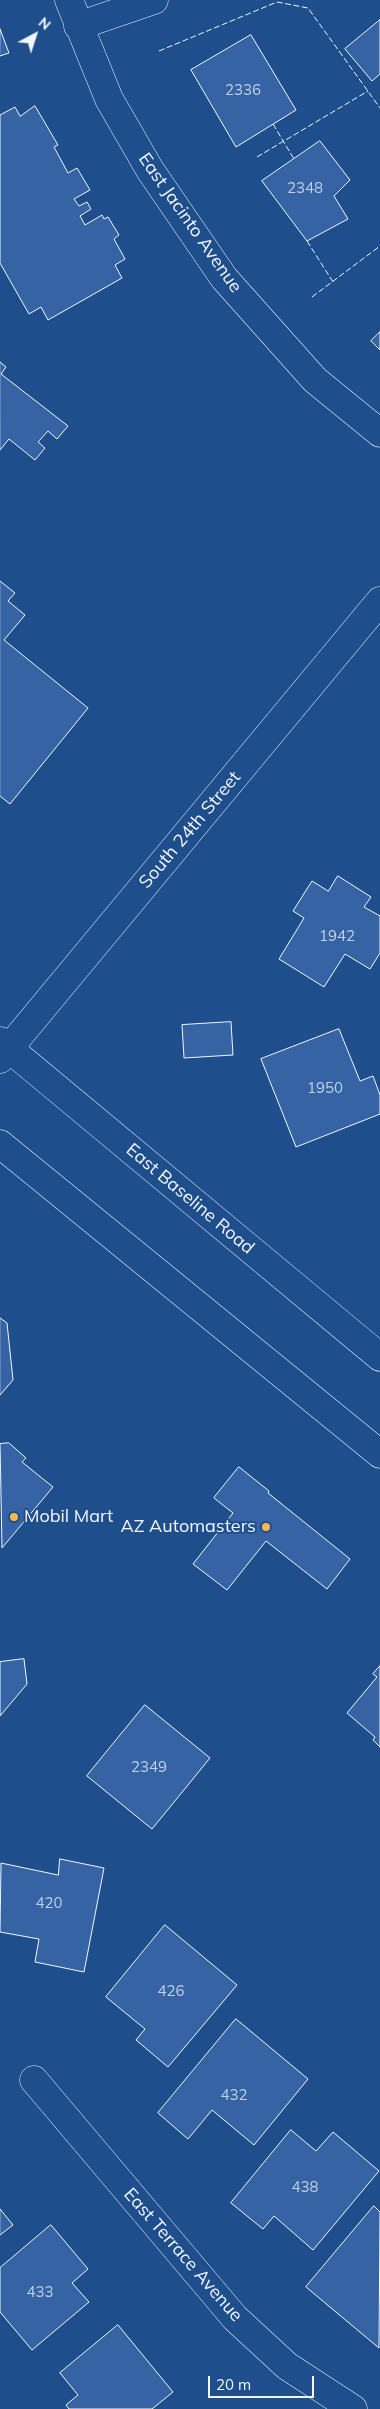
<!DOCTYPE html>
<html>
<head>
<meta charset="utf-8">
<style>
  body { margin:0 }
  #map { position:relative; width:380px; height:2409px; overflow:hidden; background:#1f4e8c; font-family:Mulish,sans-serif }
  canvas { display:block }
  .north { position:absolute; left:10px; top:10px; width:50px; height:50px; -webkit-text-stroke:4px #1f4e8c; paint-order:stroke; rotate:40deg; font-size:14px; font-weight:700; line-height:20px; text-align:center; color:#f2f6ff }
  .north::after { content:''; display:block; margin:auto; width:18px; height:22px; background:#f2f6ff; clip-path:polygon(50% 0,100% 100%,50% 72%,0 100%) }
  .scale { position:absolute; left:208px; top:2376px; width:106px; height:22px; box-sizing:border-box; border:2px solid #f2f6ff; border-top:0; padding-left:6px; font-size:15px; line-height:18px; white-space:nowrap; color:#f2f6ff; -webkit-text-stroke:4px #1f4e8c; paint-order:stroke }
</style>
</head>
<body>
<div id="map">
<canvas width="380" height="2409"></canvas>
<div class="north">N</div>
<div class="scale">20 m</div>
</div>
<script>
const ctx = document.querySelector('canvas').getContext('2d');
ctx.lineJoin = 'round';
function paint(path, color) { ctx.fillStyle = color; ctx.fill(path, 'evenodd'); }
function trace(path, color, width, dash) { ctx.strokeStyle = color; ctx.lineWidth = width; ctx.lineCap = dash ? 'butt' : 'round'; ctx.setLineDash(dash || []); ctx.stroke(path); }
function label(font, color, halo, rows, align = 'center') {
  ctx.font = font + ' Mulish,sans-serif'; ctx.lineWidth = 4; ctx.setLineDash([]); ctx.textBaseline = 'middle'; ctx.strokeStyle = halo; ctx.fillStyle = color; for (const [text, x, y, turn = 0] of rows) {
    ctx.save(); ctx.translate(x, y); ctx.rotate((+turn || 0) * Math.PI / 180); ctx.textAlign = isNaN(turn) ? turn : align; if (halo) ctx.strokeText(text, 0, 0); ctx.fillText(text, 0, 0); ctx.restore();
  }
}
const building = new Path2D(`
  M 380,20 L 380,74 L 372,81 L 345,49 Z
  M 0,29 L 9,53 L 0,56 Z
  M 251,35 L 296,110 L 236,147 L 191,70 Z
  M 35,106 L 58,145 L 54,147 L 68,173 L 77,168 L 90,190 L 74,199 L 79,206 L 87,202 L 91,209 L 80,216 L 85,225 L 102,215 L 104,219 L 108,217 L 119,235 L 114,239 L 125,259 L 115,265 L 122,278 L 48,320 L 41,307 L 29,314 L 0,263 L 0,115 L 15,107 L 20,116 Z
  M 320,141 L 350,180 L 334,196 L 348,219 L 307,241 L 262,181 Z
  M 380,332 L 380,350 L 371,341 Z
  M 0,362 L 6,367 L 1,374 L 68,426 L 57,439 L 48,431 L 38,442 L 45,448 L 35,460 L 9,439 L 0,450 Z
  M 0,581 L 15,593 L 8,601 L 25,615 L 4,640 L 88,708 L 10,804 L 0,796 Z
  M 338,876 L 371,897 L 364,907 L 380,916 L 380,953 L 370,969 L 345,954 L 324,987 L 279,959 L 304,918 L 293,911 L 312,881 L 328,891 Z
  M 231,1022 L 233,1055 L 184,1058 L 182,1025 Z
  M 339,1029 L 360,1081 L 373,1076 L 380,1095 L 380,1114 L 296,1147 L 261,1059 Z
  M 0,1318 L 7,1323 L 13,1380 L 0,1395 Z
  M 9,1443 L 26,1458 L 22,1462 L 53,1487 L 2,1548 L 0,1444 Z
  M 239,1467 L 269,1491 L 268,1493 L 350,1559 L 327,1589 L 266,1541 L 227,1590 L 193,1564 L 233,1513 L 214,1498 Z
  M 24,1659 L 27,1684 L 0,1716 L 0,1662 Z
  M 380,1666 L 380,1747 L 373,1740 L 375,1737 L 347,1713 L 377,1677 L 373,1674 Z
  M 145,1705 L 210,1758 L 152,1829 L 87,1776 Z
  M 60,1859 L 104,1868 L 84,1972 L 35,1962 L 39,1939 L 0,1932 L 1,1863 L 58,1875 Z
  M 165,1925 L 237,1985 L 168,2067 L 136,2040 L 145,2029 L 106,1997 Z
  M 236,2019 L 308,2079 L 254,2145 L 212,2110 L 188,2139 L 158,2113 Z
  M 291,2130 L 316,2151 L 333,2132 L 379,2171 L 313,2250 L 274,2216 L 263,2229 L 231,2203 Z
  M 374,2206 L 380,2212 L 379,2348 L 306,2287 Z
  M 0,2209 L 13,2225 L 0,2235 Z
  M 51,2225 L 88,2269 L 72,2283 L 89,2302 L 32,2350 L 0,2312 L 0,2268 Z
  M 118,2325 L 173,2392 L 152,2409 L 69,2409 L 66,2405 L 78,2395 L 60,2373 Z`);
paint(building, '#3563a3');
trace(building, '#f2f6ff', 1);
const minor = new Path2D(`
  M 69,0 L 109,99 L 150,170 L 224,278 L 315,380 L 380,433
  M 78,26 L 154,0
  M 0,1059 L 380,601
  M 34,2080 L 235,2318 L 287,2366 L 353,2409`);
const major = new Path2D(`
  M 0,1041 L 380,1357
  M 0,1144 L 380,1454`);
trace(minor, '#f2f6ff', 29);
trace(major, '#f2f6ff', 29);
trace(minor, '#1f4e8c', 28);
trace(major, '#1f4e8c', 28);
trace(new Path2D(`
  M 159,51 L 277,2 L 308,8 L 380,108
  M 273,124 L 294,159
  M 257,157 L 368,91
  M 307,241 L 333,282
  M 312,297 L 380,246`), '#f2f6ff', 1, [6, 2.5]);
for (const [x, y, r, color] of [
  [14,1517,5,"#ffb74d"],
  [266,1527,5,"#ffb74d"]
]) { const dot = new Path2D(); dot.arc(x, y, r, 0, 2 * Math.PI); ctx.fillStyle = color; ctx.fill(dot); trace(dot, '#1f4e8c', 2); }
label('15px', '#c3d1e8', null, [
  ["2336",243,90],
  ["2348",305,188],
  ["1942",337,936],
  ["1950",325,1088],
  ["2349",149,1767],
  ["420",49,1903],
  ["426",171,1991],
  ["432",234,2095],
  ["438",305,2187],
  ["433",40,2292]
]);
label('18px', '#f2f6ff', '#1f4e8c', [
  ["East Jacinto Avenue",190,223,55],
  ["South 24th Street",190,830,-50],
  ["East Baseline Road",190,1199,40],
  ["East Terrace Avenue",183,2255,49]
]);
label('18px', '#f2f6ff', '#1f4e8c', [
  ["Mobil Mart",24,1517],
  ["AZ Automasters",256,1527,"right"]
], 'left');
</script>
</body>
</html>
